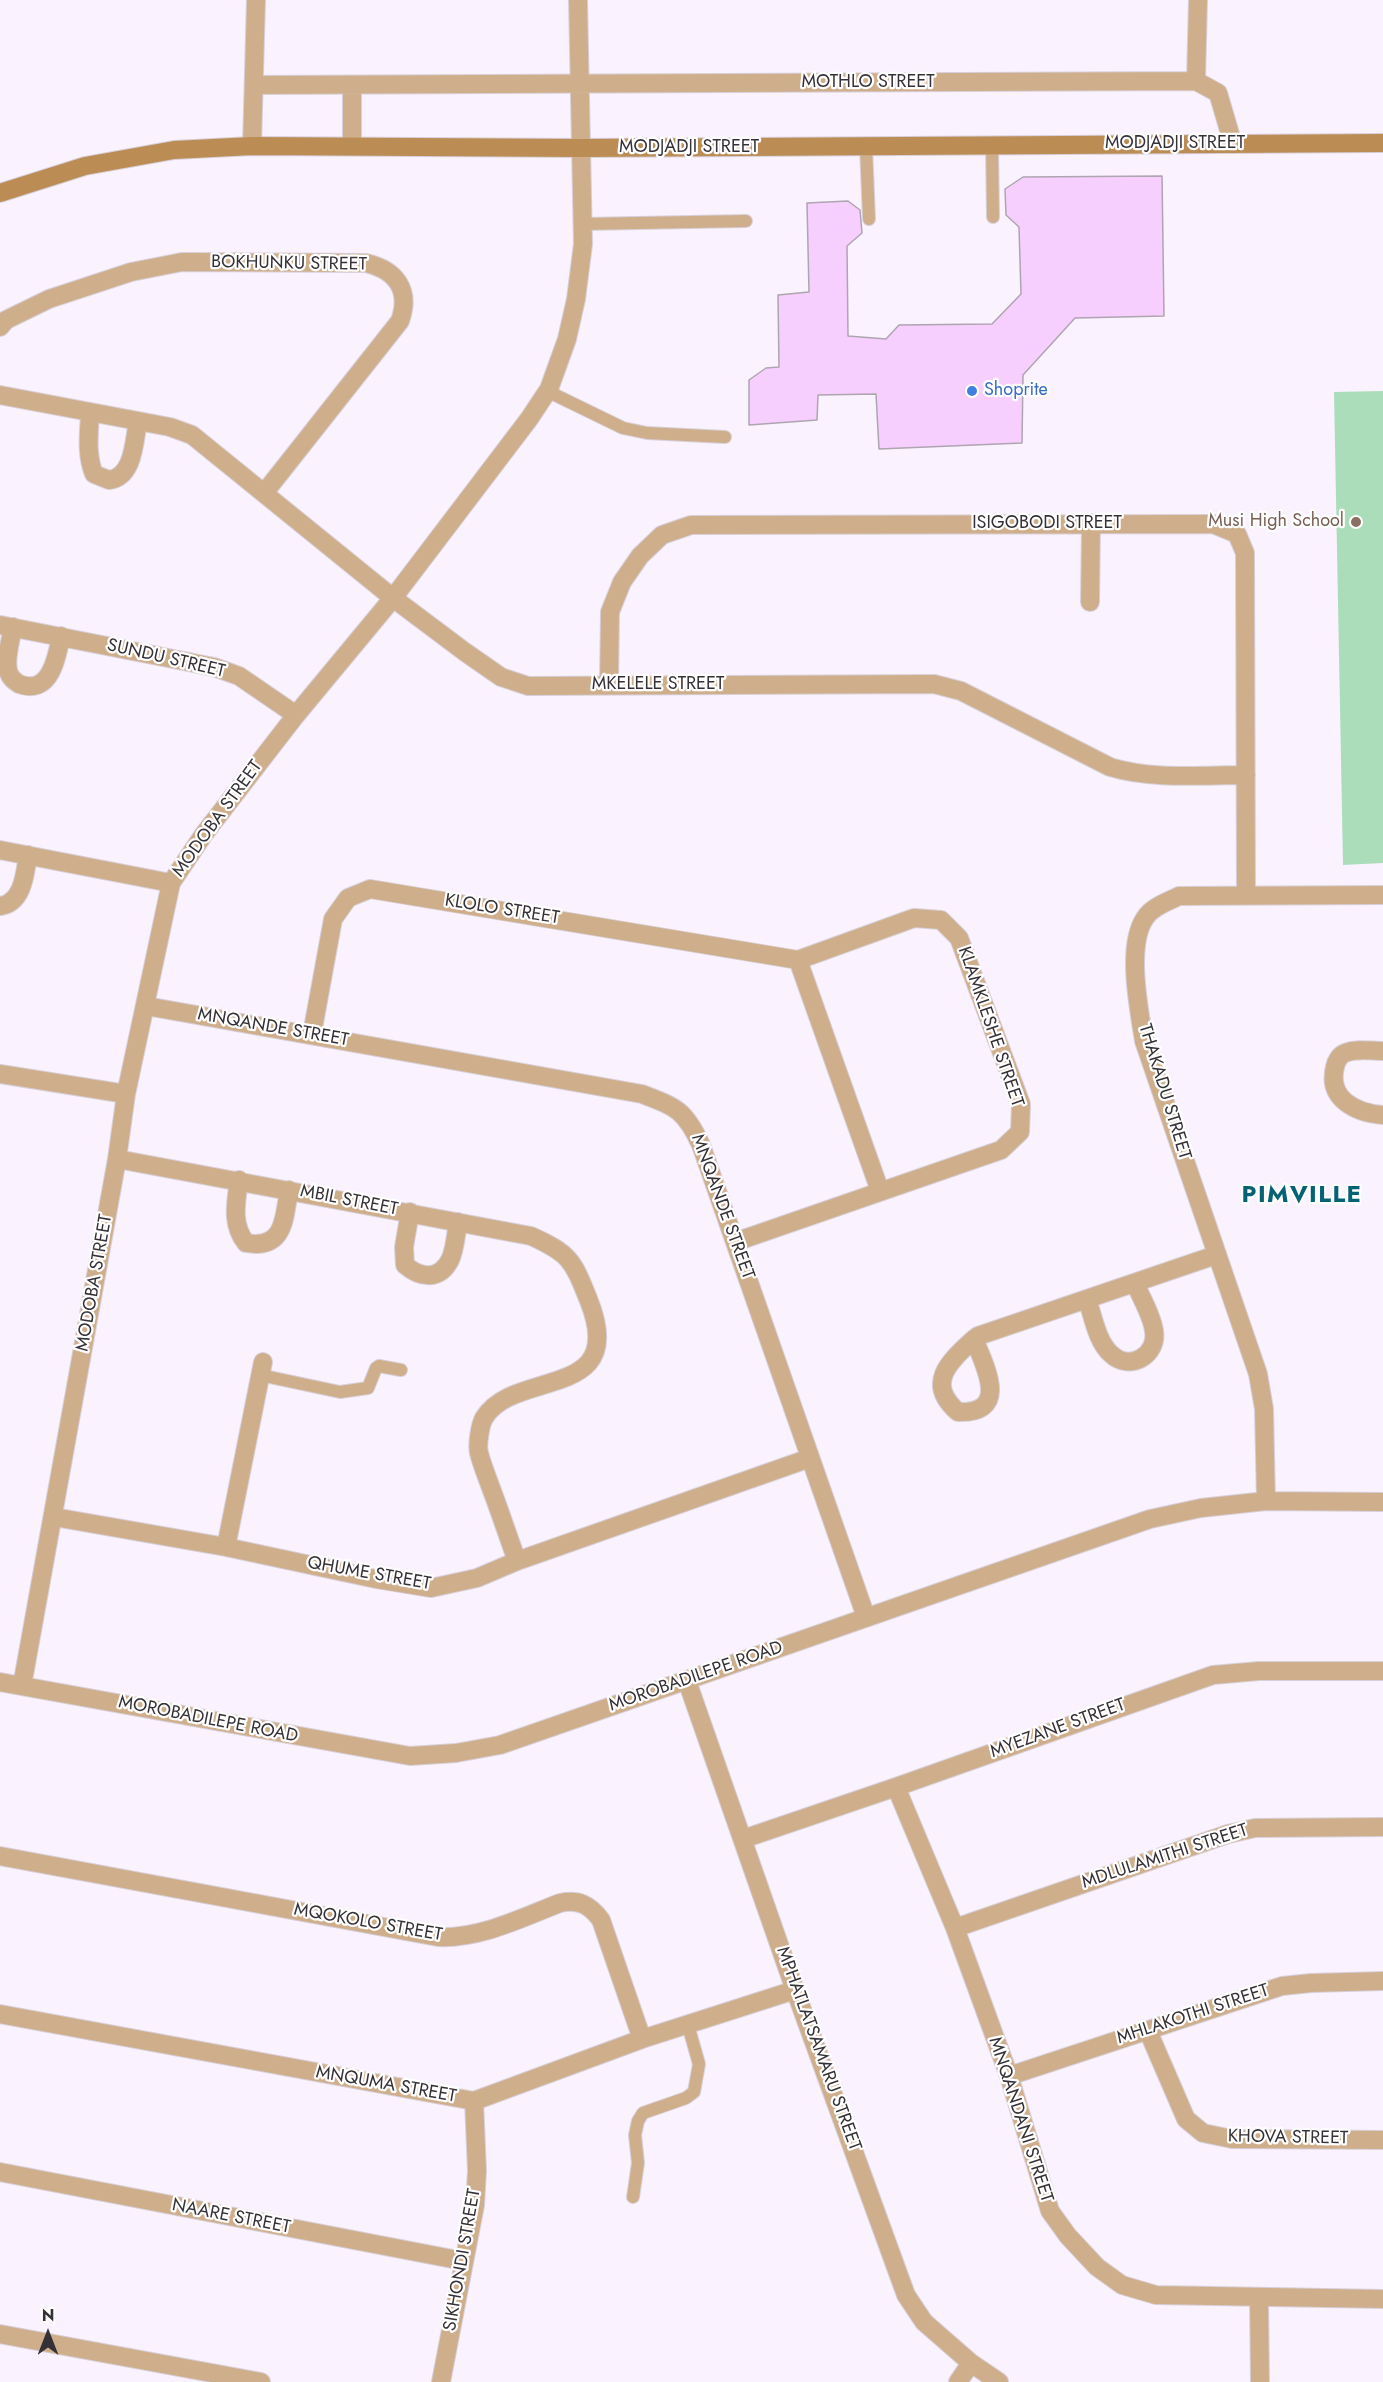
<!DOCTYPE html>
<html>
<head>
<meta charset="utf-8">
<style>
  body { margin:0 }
  #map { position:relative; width:1383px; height:2382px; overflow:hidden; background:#faf2fe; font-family:Jost,sans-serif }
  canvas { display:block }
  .north { position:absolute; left:18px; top:2304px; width:60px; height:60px; -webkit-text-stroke:4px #fff; paint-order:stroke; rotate:0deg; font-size:16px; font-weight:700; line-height:24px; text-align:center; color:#353136 }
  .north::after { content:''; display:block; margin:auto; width:21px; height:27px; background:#353136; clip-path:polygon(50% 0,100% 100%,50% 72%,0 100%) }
</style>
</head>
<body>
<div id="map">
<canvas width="1383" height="2382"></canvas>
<div class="north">N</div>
</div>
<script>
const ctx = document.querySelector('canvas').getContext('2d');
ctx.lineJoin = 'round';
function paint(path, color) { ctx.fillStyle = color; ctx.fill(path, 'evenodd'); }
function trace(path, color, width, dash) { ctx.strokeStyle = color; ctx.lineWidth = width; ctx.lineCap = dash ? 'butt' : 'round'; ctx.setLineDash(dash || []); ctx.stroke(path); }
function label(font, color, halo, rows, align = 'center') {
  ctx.font = font + ' Jost,sans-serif'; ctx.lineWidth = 4.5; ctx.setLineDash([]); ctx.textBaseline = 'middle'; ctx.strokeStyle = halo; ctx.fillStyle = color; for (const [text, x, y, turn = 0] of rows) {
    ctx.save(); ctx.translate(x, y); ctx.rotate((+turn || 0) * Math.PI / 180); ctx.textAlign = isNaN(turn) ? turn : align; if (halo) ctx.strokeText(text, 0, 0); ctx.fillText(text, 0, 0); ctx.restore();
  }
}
paint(new Path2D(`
  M 1383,391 L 1383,863 L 1343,865 L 1334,392 Z`), '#abddbb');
const building = new Path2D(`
  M 1162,176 L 1164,316 L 1075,318 L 1023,375 L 1022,443 L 879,449 L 876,394 L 818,395 L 817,420 L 749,425 L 749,380 L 766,368 L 779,367 L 778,295 L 809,292 L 807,203 L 848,201 L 860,210 L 862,233 L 847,246 L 848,336 L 886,339 L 899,325 L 992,324 L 1021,294 L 1019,227 L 1006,215 L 1005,189 L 1023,177 Z`);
paint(building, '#f7cffe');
trace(building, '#afa4b1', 1.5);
const lane = new Path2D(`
  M 992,145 L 993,217
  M 866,146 L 869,219
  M 583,224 L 746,221
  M 547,391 L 623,428 L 647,433 L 725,437
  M 260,1375 L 340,1392 L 368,1388 L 376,1368 L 379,1366 L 401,1370
  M 633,2197 L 638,2163 L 635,2135 L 638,2121 L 643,2113 L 686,2098 L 694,2092 L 699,2064 L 688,2025`);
const street = new Path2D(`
  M 1196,81 L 1198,0
  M 254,85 L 1196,81 L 1218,93 L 1233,144
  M 352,86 L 352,145
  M 252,146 L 256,0
  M 0,327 L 6,320 L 49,299 L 131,272 L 182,262 L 366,263 C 396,270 411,290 400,321 L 265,492
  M 0,395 L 170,427 L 192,435 L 393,598 L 465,652 L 501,677 L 528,686 L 934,684 L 961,691 L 1110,767 C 1153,780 1201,775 1246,775
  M 90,413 C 89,434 86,454 94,474 L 109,480 C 134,477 134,441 138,421
  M 1090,602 L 1091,523
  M 0,625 L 214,667 L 239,676 L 296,715
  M 13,627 C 11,640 5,657 8,670 C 9,676 14,681 19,684 C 50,696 57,658 61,636
  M 609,684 L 610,612 L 622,582 L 640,556 L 662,535 L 691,525 L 1213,524 L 1237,534 L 1245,553 L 1246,895
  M 0,850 L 171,883
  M 0,906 C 23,903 25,874 28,855
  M 798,960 L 880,1191
  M 146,1006 L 642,1094 C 676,1107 685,1110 701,1145 L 866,1617
  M 312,1034 L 333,919 L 348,898 L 370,889 L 798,960 L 914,918 L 941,920 L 959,938 L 1021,1104 L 1020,1132 L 1001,1150 L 735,1242
  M 1383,1051 C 1371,1051 1357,1048 1345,1053 C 1340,1055 1336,1061 1335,1067 C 1327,1099 1356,1113 1383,1115
  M 0,1074 L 126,1094
  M 117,1159 L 531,1236 C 571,1254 573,1261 589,1301 C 629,1402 514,1368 484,1418 C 480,1425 477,1445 479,1453 C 482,1465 487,1477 491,1488 C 500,1512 508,1536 517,1561
  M 239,1180 C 236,1203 231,1224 246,1243 C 285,1250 284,1218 289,1190
  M 410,1212 L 404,1247 L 405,1265 C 420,1278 439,1281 450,1260 C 455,1250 456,1234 458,1222
  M 1087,1299 C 1093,1316 1097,1342 1111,1354 C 1130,1372 1158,1355 1154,1331 C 1152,1315 1141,1298 1135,1283
  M 974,1339 C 986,1368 1010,1414 958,1412 C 925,1383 949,1362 974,1339 L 978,1336 L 1216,1255
  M 1266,1501 L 1264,1409 L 1258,1374 L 1144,1041 C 1139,1009 1126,946 1145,918 C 1152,907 1167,902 1179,896 L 1383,895
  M 54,1517 L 226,1547 L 376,1579 L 431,1588 L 477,1578 L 517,1561 L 810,1458
  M 226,1547 L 263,1362
  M 687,1681 L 795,1990 L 906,2295 L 924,2322 L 971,2363 L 999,2382
  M 0,1682 L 410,1756 L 456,1753 L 500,1745 L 1150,1519 L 1201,1508 L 1266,1501 L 1383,1502
  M 22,1686 L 117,1159 L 126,1094 L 171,883 L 204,834 L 296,715 L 393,598 L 529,419 L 549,389 L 567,339 L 576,299 L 583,244 L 578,0
  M 896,1787 L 955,1928 L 1009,2076 L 1050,2211 L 1068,2236 L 1097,2267 L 1122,2285 L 1156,2295 L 1383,2299
  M 743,1839 L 896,1787 L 1213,1675 L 1259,1671 L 1383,1671
  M 0,1856 L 438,1937 C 480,1939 521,1918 560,1903 C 579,1899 590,1905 601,1920 L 642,2039
  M 955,1928 L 1228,1834 L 1255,1828 L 1383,1827
  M 0,2014 L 474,2101 L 642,2039 L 795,1990
  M 1148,2031 L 1186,2119 L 1203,2133 L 1232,2139 L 1383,2140
  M 1009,2076 L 1282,1986 L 1311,1983 L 1383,1981
  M 0,2172 L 463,2261
  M 1259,2298 L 1260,2382
  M 0,2334 L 261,2382
  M 441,2382 L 475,2205 L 477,2171 L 474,2101
  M 958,2382 L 971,2363`);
const secondary = new Path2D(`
  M 0,193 L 85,166 L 174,150 L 252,146 L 581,148 L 1383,143`);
trace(lane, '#d7cfda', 14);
trace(street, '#d7cfda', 20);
trace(secondary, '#d7cfda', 20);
trace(lane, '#cfaf8b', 12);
trace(street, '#cfaf8b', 18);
trace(secondary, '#bb8c54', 18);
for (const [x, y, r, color] of [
  [972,391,6,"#3f7fe0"],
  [1356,522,6,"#8d6e63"]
]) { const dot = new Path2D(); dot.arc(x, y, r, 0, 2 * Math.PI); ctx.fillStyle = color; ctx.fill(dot); trace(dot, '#fff', 2); }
label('18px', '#353136', '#fff', [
  ["MOTHLO STREET",868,83],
  ["MODJADJI STREET",1175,144],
  ["MODJADJI STREET",689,148],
  ["BOKHUNKU STREET",289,264,1],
  ["ISIGOBODI STREET",1047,524],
  ["SUNDU STREET",166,659,13],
  ["MKELELE STREET",658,685],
  ["MODOBA STREET",218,819,-54],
  ["KLOLO STREET",502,910,9],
  ["KLAMKLESHE STREET",990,1027,71],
  ["MNQANDE STREET",273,1028,10],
  ["THAKADU STREET",1164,1092,73],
  ["MBIL STREET",349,1201,11],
  ["MNQANDE STREET",722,1207,70],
  ["MODOBA STREET",95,1283,-80],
  ["QHUME STREET",369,1574,10],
  ["MOROBADILEPE ROAD",696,1677,-19],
  ["MOROBADILEPE ROAD",208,1720,11],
  ["MYEZANE STREET",1058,1729,-20],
  ["MDLULAMITHI STREET",1165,1857,-18],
  ["MQOKOLO STREET",368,1923,10],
  ["MHLAKOTHI STREET",1193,2015,-18],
  ["MPHATLATSAMARU STREET",818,2049,70],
  ["MNQUMA STREET",386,2085,10],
  ["MNQANDANI STREET",1020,2120,72],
  ["KHOVA STREET",1288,2138,1],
  ["NAARE STREET",231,2217,11],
  ["SIKHONDI STREET",463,2260,-80]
]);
label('18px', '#366cbe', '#fff', [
  ["Shoprite",984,391]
], 'left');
label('18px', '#785e54', '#fff', [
  ["Musi High School",1344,522]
], 'right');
ctx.letterSpacing = '1.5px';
label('bold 24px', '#056274', '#fff', [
  ["PIMVILLE",1302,1196]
]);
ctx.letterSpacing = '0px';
</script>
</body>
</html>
